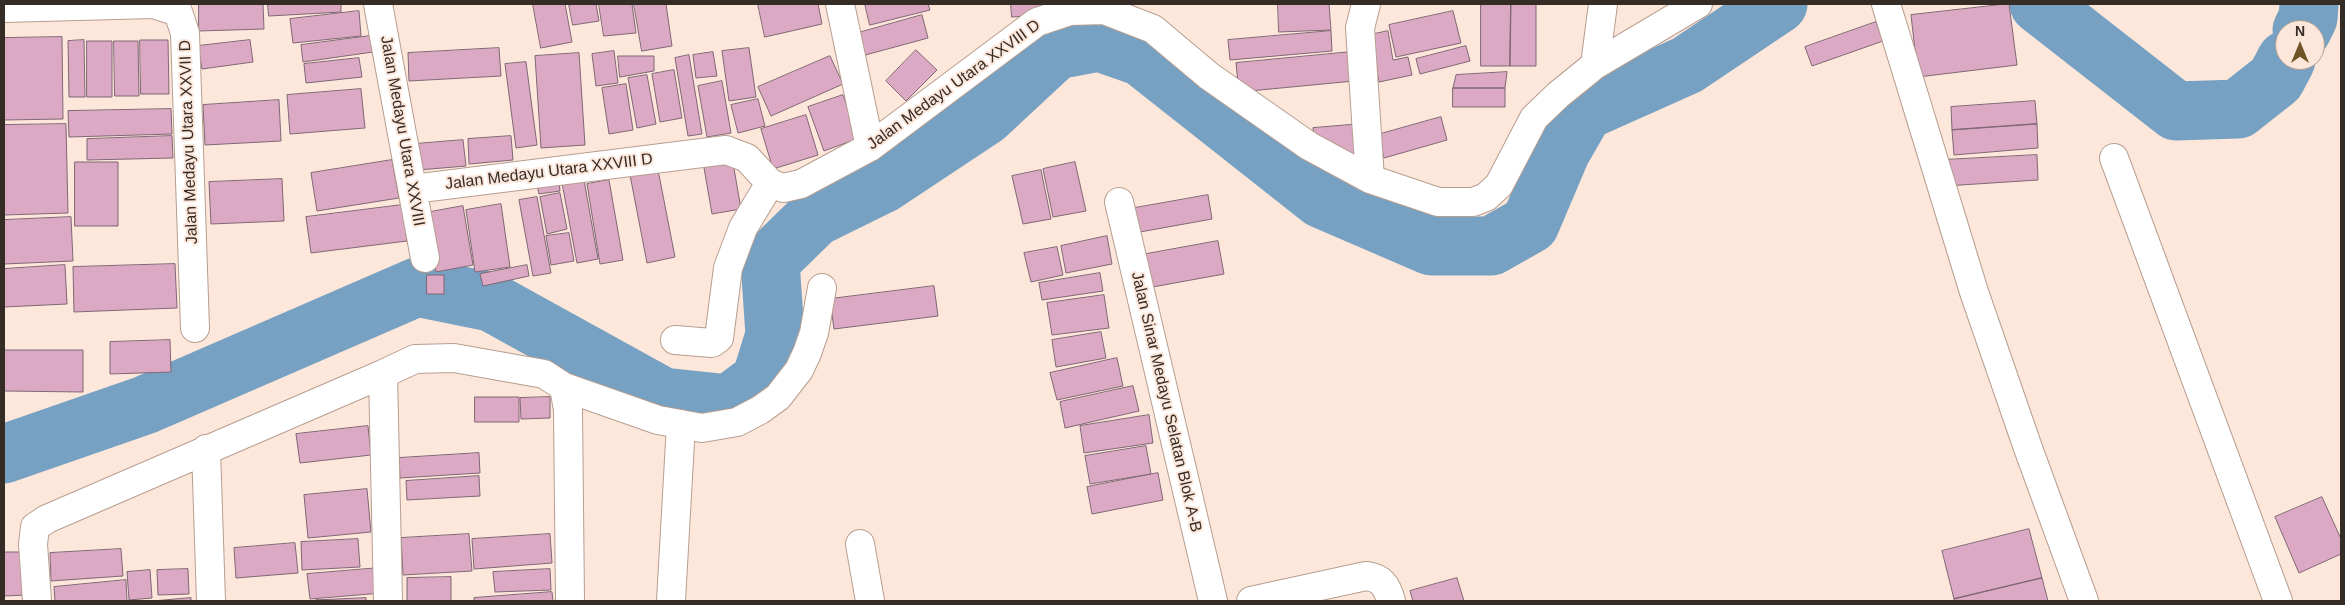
<!DOCTYPE html>
<html>
<head>
<meta charset="utf-8">
<style>
  body { margin:0 }
  #map { position:relative; width:2345px; height:605px; overflow:hidden; background:#fde7db; font-family:Arial,sans-serif }
  canvas { display:block }
  .frame { position:absolute; inset:0; border:5px solid #362c26; pointer-events:none }
  .north { position:absolute; left:2275px; top:20px; width:50px; height:50px; box-sizing:border-box; background:#fde7db; border:1px solid #ad9c93; border-radius:50%; rotate:0deg; font-size:14px; font-weight:700; line-height:20px; text-align:center; color:#362c26 }
  .north::after { content:''; display:block; margin:auto; width:18px; height:22px; background:#705427; clip-path:polygon(50% 0,100% 100%,50% 72%,0 100%) }
</style>
</head>
<body>
<div id="map">
<canvas width="2345" height="605"></canvas>
<div class="frame"></div>
<div class="north">N</div>
</div>
<script>
const ctx = document.querySelector('canvas').getContext('2d');
ctx.lineJoin = 'round';
function trace(path, color, width, dash) { ctx.strokeStyle = color; ctx.lineWidth = width; ctx.lineCap = dash ? 'butt' : 'round'; ctx.setLineDash(dash || []); ctx.stroke(path); }
function paint(path, color) { ctx.fillStyle = color; ctx.fill(path, 'evenodd'); }
function label(font, color, halo, rows, align = 'center') {
  ctx.font = font + ' Arial,sans-serif'; ctx.lineWidth = 4; ctx.setLineDash([]); ctx.textBaseline = 'middle'; ctx.strokeStyle = halo; ctx.fillStyle = color; for (const [text, x, y, turn = 0] of rows) {
    ctx.save(); ctx.translate(x, y); ctx.rotate((+turn || 0) * Math.PI / 180); ctx.textAlign = isNaN(turn) ? turn : align; if (halo) ctx.strokeText(text, 0, 0); ctx.fillText(text, 0, 0); ctx.restore();
  }
}
trace(new Path2D(`
  M 2039,4 L 2176,111 L 2238,109 L 2276,79 L 2286,60
  M 2302,30 L 2308,18 L 2309,4
  M 4,454 L 145,405 L 417,287 L 491,302 L 663,397 L 729,404 L 761,380 L 775,335 L 770,261 L 815,217 L 884,183 L 985,116 L 1056,50 L 1099,42 L 1142,57 L 1322,199 L 1431,246 L 1491,246 L 1530,224 L 1561,151 L 1584,111 L 1687,65 L 1778,4`), '#76a1c2', 59);
const building = new Path2D(`
  M 199,4 L 263,4 L 264,29 L 199,31 Z
  M 268,4 L 341,4 L 341,12 L 269,16 Z
  M 533,4 L 565,4 L 572,42 L 541,48 Z
  M 569,4 L 596,4 L 599,21 L 573,25 Z
  M 599,4 L 632,4 L 636,33 L 604,36 Z
  M 634,4 L 666,4 L 672,46 L 642,51 Z
  M 758,4 L 818,4 L 822,24 L 765,37 Z
  M 865,4 L 928,4 L 930,10 L 870,25 Z
  M 1011,4 L 1044,4 L 1045,15 L 1012,17 Z
  M 1278,4 L 1329,4 L 1331,30 L 1279,32 Z
  M 1481,4 L 1511,4 L 1510,66 L 1481,66 Z
  M 1511,4 L 1536,4 L 1536,66 L 1510,66 Z
  M 2009,4 L 2017,65 L 1918,77 L 1911,15 Z
  M 359,11 L 361,36 L 293,43 L 290,19 Z
  M 1453,11 L 1461,43 L 1396,57 L 1389,25 Z
  M 922,15 L 928,38 L 858,57 L 851,35 Z
  M 1876,22 L 1883,41 L 1812,66 L 1805,47 Z
  M 1331,31 L 1332,51 L 1230,60 L 1228,40 Z
  M 1388,31 L 1393,60 L 1408,57 L 1412,75 L 1379,82 L 1370,35 Z
  M 370,36 L 373,52 L 303,62 L 301,45 Z
  M 62,37 L 63,119 L 4,120 L 4,38 Z
  M 84,40 L 85,97 L 69,97 L 68,41 Z
  M 140,40 L 168,40 L 169,94 L 141,94 Z
  M 250,40 L 253,62 L 202,69 L 198,46 Z
  M 87,41 L 112,41 L 112,97 L 87,97 Z
  M 114,41 L 138,41 L 139,96 L 115,96 Z
  M 1466,46 L 1470,61 L 1420,74 L 1416,59 Z
  M 499,48 L 501,76 L 409,81 L 408,53 Z
  M 749,48 L 756,97 L 729,101 L 722,51 Z
  M 916,50 L 937,70 L 906,101 L 886,81 Z
  M 614,51 L 618,83 L 596,86 L 592,54 Z
  M 713,52 L 717,76 L 696,78 L 693,55 Z
  M 1351,52 L 1354,81 L 1239,92 L 1236,63 Z
  M 579,53 L 585,145 L 541,148 L 535,56 Z
  M 689,55 L 702,134 L 688,136 L 675,58 Z
  M 618,56 L 654,56 L 654,71 L 620,77 Z
  M 830,56 L 843,84 L 771,116 L 758,87 Z
  M 359,58 L 362,77 L 306,83 L 304,64 Z
  M 526,62 L 537,145 L 516,148 L 505,64 Z
  M 674,70 L 682,118 L 660,122 L 652,74 Z
  M 1507,72 L 1505,88 L 1453,88 L 1456,75 Z
  M 647,75 L 656,124 L 637,128 L 628,78 Z
  M 722,81 L 731,133 L 707,137 L 698,86 Z
  M 626,84 L 633,130 L 609,134 L 602,88 Z
  M 1453,88 L 1505,88 L 1505,107 L 1453,107 Z
  M 361,89 L 365,128 L 290,134 L 287,95 Z
  M 843,95 L 859,138 L 824,151 L 808,107 Z
  M 758,99 L 765,126 L 738,133 L 731,105 Z
  M 279,100 L 281,141 L 205,145 L 203,105 Z
  M 2035,101 L 2037,124 L 1952,130 L 1951,107 Z
  M 171,109 L 172,134 L 69,137 L 68,111 Z
  M 806,115 L 818,155 L 773,169 L 761,129 Z
  M 1441,117 L 1447,140 L 1384,158 L 1377,135 Z
  M 66,124 L 68,213 L 4,215 L 4,125 Z
  M 1362,124 L 1364,154 L 1335,157 L 1315,144 L 1313,128 Z
  M 2037,124 L 2038,148 L 1954,155 L 1952,130 Z
  M 172,136 L 173,158 L 87,160 L 87,139 Z
  M 511,136 L 513,160 L 469,164 L 468,139 Z
  M 463,140 L 466,166 L 418,170 L 415,144 Z
  M 2037,155 L 2038,180 L 1945,186 L 1943,160 Z
  M 732,157 L 741,209 L 712,214 L 703,162 Z
  M 392,160 L 399,198 L 317,211 L 311,173 Z
  M 75,162 L 118,162 L 118,226 L 75,226 Z
  M 1075,162 L 1086,211 L 1053,217 L 1043,169 Z
  M 658,170 L 675,257 L 647,263 L 630,175 Z
  M 1041,170 L 1051,219 L 1023,224 L 1012,176 Z
  M 282,179 L 284,221 L 211,224 L 209,182 Z
  M 584,180 L 598,259 L 577,263 L 562,183 Z
  M 609,180 L 623,260 L 600,264 L 587,184 Z
  M 559,182 L 560,191 L 539,194 L 537,185 Z
  M 560,193 L 567,229 L 547,234 L 540,197 Z
  M 1208,195 L 1212,219 L 1140,232 L 1135,208 Z
  M 537,197 L 551,273 L 533,276 L 519,200 Z
  M 501,204 L 510,267 L 475,272 L 466,210 Z
  M 402,205 L 407,241 L 311,253 L 306,217 Z
  M 463,206 L 473,265 L 436,272 L 425,213 Z
  M 71,217 L 73,261 L 4,264 L 4,220 Z
  M 569,233 L 574,261 L 551,265 L 546,236 Z
  M 1107,236 L 1112,264 L 1066,273 L 1061,246 Z
  M 1218,241 L 1224,274 L 1147,288 L 1141,255 Z
  M 1057,247 L 1063,275 L 1031,282 L 1024,253 Z
  M 175,264 L 177,308 L 74,312 L 73,267 Z
  M 65,265 L 67,304 L 4,307 L 4,269 Z
  M 527,265 L 529,276 L 483,286 L 480,274 Z
  M 1100,273 L 1103,291 L 1042,300 L 1039,283 Z
  M 427,275 L 444,275 L 444,294 L 427,294 Z
  M 934,286 L 938,316 L 834,329 L 830,299 Z
  M 1104,295 L 1109,328 L 1052,335 L 1047,303 Z
  M 1101,332 L 1106,358 L 1056,367 L 1052,340 Z
  M 170,340 L 171,372 L 110,374 L 110,342 Z
  M 4,350 L 83,350 L 83,392 L 4,391 Z
  M 1117,358 L 1123,386 L 1057,400 L 1050,373 Z
  M 1133,386 L 1139,411 L 1065,428 L 1060,402 Z
  M 475,397 L 519,397 L 519,422 L 475,422 Z
  M 550,397 L 550,418 L 521,419 L 520,398 Z
  M 1149,415 L 1153,443 L 1084,453 L 1080,426 Z
  M 368,426 L 371,455 L 300,463 L 296,434 Z
  M 1146,446 L 1151,474 L 1090,484 L 1085,456 Z
  M 479,453 L 480,473 L 400,478 L 399,458 Z
  M 1158,473 L 1163,500 L 1092,514 L 1087,487 Z
  M 479,476 L 480,496 L 407,500 L 406,481 Z
  M 367,489 L 371,532 L 308,538 L 304,495 Z
  M 2322,497 L 2341,539 L 2341,554 L 2299,573 L 2275,517 Z
  M 2029,529 L 2042,578 L 1954,599 L 1942,551 Z
  M 469,534 L 472,571 L 403,575 L 401,538 Z
  M 550,534 L 552,563 L 474,569 L 472,539 Z
  M 358,539 L 360,567 L 302,570 L 301,542 Z
  M 295,543 L 298,573 L 236,578 L 234,548 Z
  M 121,549 L 123,576 L 51,581 L 50,553 Z
  M 4,552 L 27,552 L 28,595 L 4,596 Z
  M 379,568 L 382,593 L 310,599 L 307,574 Z
  M 188,569 L 189,594 L 158,595 L 157,570 Z
  M 550,569 L 551,590 L 495,592 L 493,572 Z
  M 150,570 L 152,598 L 129,600 L 127,572 Z
  M 451,577 L 451,601 L 407,601 L 407,578 Z
  M 1457,578 L 1464,601 L 1413,601 L 1410,591 Z
  M 2042,578 L 2048,601 L 1954,601 L 1954,599 Z
  M 126,580 L 127,601 L 55,601 L 54,587 Z
  M 552,592 L 553,601 L 474,601 L 474,598 Z
  M 191,598 L 191,601 L 153,601 Z
  M 366,598 L 366,601 L 316,600 Z`);
paint(building, '#dba9c4');
trace(building, '#7f6774', 1);
const minor = new Path2D(`
  M 378,4 L 425,258
  M 840,4 L 870,147
  M 1366,4 L 1360,28 L 1370,179
  M 1886,4 L 1974,292 L 2028,448 L 2084,601
  M 4,8 L 153,4 L 178,12 L 185,33 L 195,328
  M 1595,65 L 1603,4
  M 2114,158 L 2278,601
  M 413,189 L 726,150 L 747,158 L 770,183 L 783,188 L 801,184 L 870,147 L 1037,22 L 1070,11 L 1104,10 L 1153,29 L 1209,76 L 1309,146 L 1370,179 L 1438,202 L 1473,202 L 1486,197 L 1499,185 L 1534,118 L 1558,95 L 1595,65 L 1698,4
  M 1119,202 L 1213,601
  M 675,340 L 712,343 L 719,338 L 728,268 L 743,228 L 770,183
  M 564,387 L 568,410 L 570,601
  M 206,449 L 211,601
  M 860,544 L 870,601
  M 37,601 L 33,544 L 35,527 L 47,519 L 383,374
  M 388,601 L 383,374 L 415,359 L 454,358 L 544,374 L 564,387 L 658,420 L 702,428 L 737,422 L 760,410 L 778,397 L 799,370 L 807,353 L 814,333 L 822,288
  M 671,601 L 681,424
  M 1251,601 L 1366,576 C 1382,578 1387,586 1391,601`);
trace(minor, '#b79e90', 30);
trace(minor, '#fff', 28);
label('16px', '#362c26', '#fde7db', [
  ["Jalan Medayu Utara XXVIII D",954,85,-36],
  ["Jalan Medayu Utara XXVIII",402,131,80],
  ["Jalan Medayu Utara XXVII D",189,142,-92],
  ["Jalan Medayu Utara XXVIII D",549,172,-7],
  ["Jalan Sinar Medayu Selatan Blok A-B",1166,402,77]
]);
</script>
</body>
</html>
